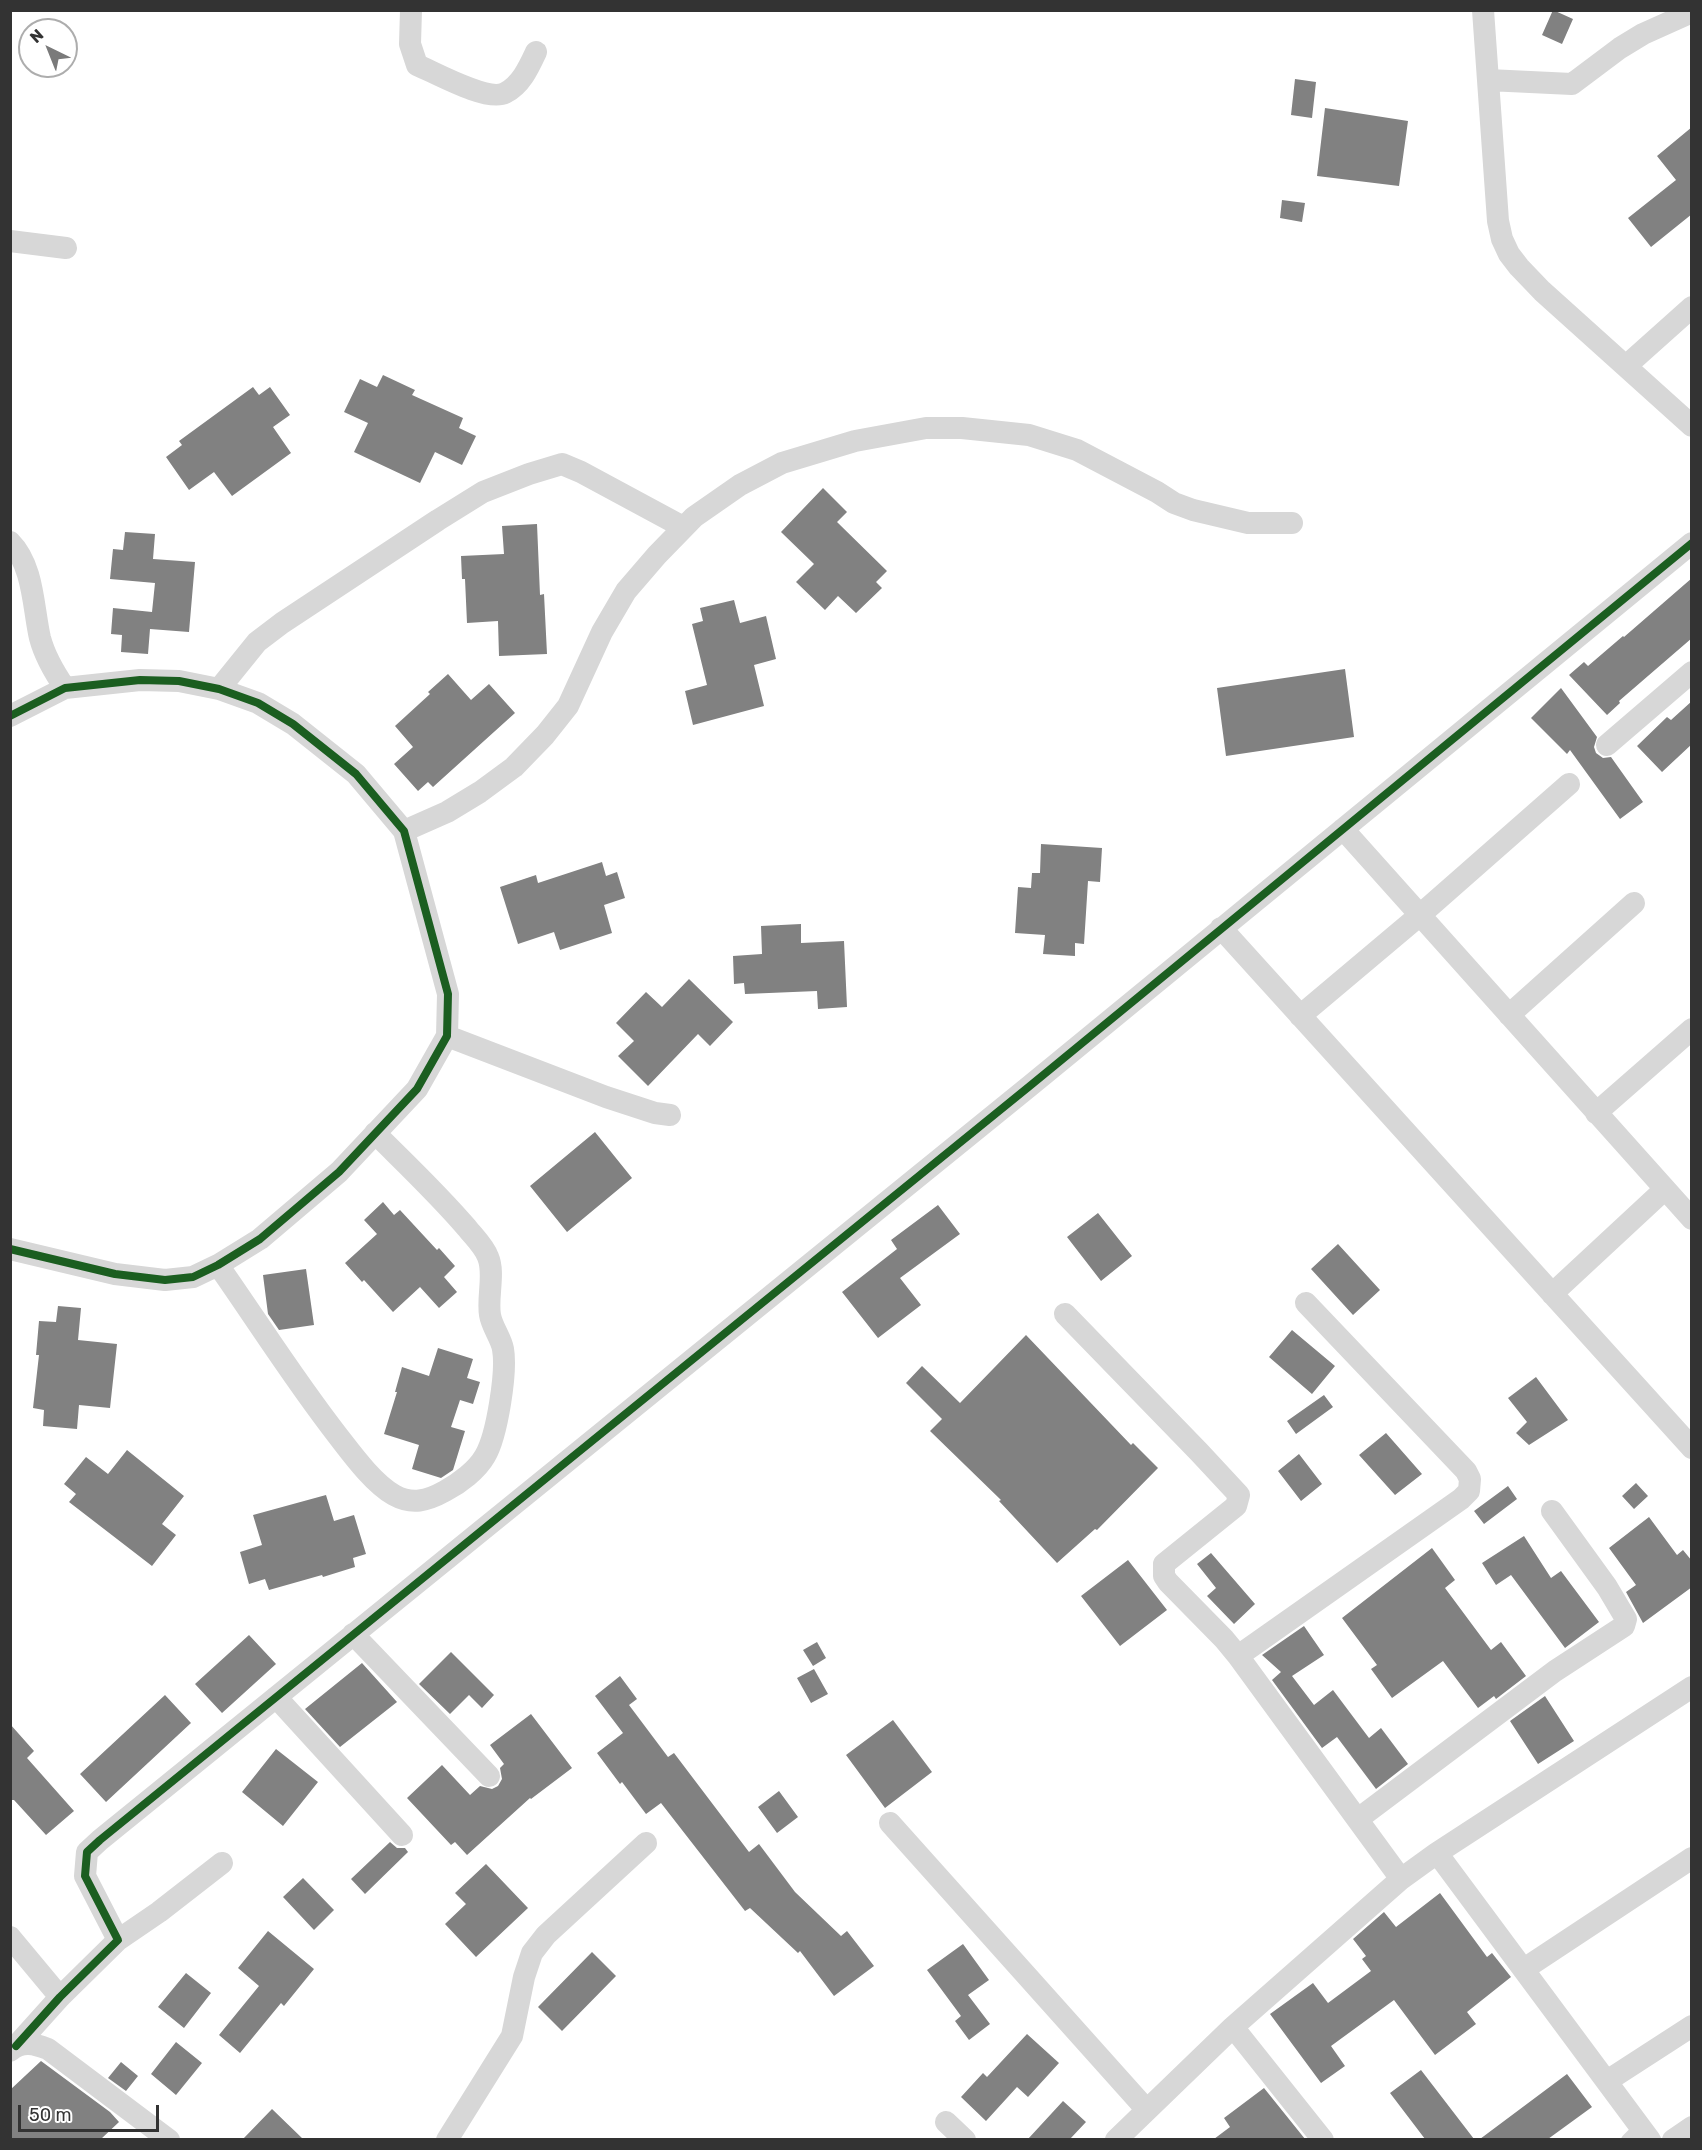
<!DOCTYPE html>
<html>
<head>
<meta charset="utf-8">
<style>
  body { margin:0 }
  #map { position:relative; width:1702px; height:2150px; overflow:hidden; background:#fff; font-family:Rubik,sans-serif }
  canvas { display:block }
  .frame { position:absolute; inset:0; border:12px solid #333; pointer-events:none }
  .north { position:absolute; left:18px; top:18px; width:60px; height:60px; box-sizing:border-box; background:#fff; border:2px solid #adadad; border-radius:50%; rotate:317deg; font-size:16px; font-weight:700; line-height:24px; text-align:center; color:#333 }
  .north::after { content:''; display:block; margin:auto; width:21px; height:27px; background:#7a7a7a; clip-path:polygon(50% 0,100% 100%,50% 72%,0 100%) }
  .scale { position:absolute; left:18px; top:2105px; width:141px; height:27px; box-sizing:border-box; border:3px solid #333; border-top:0; padding-left:8px; font-size:18px; line-height:21px; white-space:nowrap; color:#333; -webkit-text-stroke:4px #fff; paint-order:stroke }
</style>
</head>
<body>
<div id="map">
<canvas width="1702" height="2150"></canvas>
<div class="frame"></div>
<div class="north">N</div>
<div class="scale">50 m</div>
</div>
<script>
const ctx = document.querySelector('canvas').getContext('2d');
ctx.lineJoin = 'round';
function paint(path, color) { ctx.fillStyle = color; ctx.fill(path, 'evenodd'); }
function trace(path, color, width, dash) { ctx.strokeStyle = color; ctx.lineWidth = width; ctx.lineCap = dash ? 'butt' : 'round'; ctx.setLineDash(dash || []); ctx.stroke(path); }
paint(new Path2D(`
  M 1553,10 L 1573,19 L 1562,44 L 1542,35 Z
  M 1295,79 L 1316,82 L 1312,118 L 1291,115 Z
  M 1325,108 L 1408,121 L 1399,186 L 1317,176 Z
  M 1692,127 L 1692,214 L 1651,247 L 1628,218 L 1676,180 L 1657,156 Z
  M 1282,200 L 1305,203 L 1302,222 L 1280,218 Z
  M 383,375 L 415,390 L 412,395 L 463,418 L 459,428 L 476,436 L 462,465 L 435,452 L 420,483 L 354,452 L 368,423 L 344,412 L 360,379 L 377,387 Z
  M 253,387 L 259,395 L 270,387 L 290,415 L 273,427 L 291,453 L 232,496 L 214,472 L 189,490 L 166,457 L 182,445 L 179,441 Z
  M 823,488 L 847,512 L 837,522 L 887,571 L 876,582 L 882,588 L 856,613 L 838,596 L 825,610 L 796,582 L 814,564 L 781,532 Z
  M 537,524 L 540,595 L 544,594 L 547,654 L 499,656 L 498,621 L 467,623 L 465,579 L 462,579 L 461,556 L 504,554 L 502,526 Z
  M 125,532 L 155,534 L 153,559 L 195,562 L 189,632 L 150,629 L 148,654 L 121,652 L 122,635 L 111,634 L 113,608 L 152,612 L 155,583 L 110,579 L 113,549 L 123,550 Z
  M 1692,578 L 1692,638 L 1619,701 L 1620,703 L 1607,715 L 1569,675 L 1584,662 L 1588,666 L 1623,636 L 1624,637 Z
  M 734,600 L 740,623 L 766,616 L 776,659 L 754,665 L 764,706 L 693,725 L 685,691 L 707,685 L 692,624 L 703,621 L 700,608 Z
  M 1345,669 L 1354,737 L 1226,756 L 1217,688 Z
  M 448,674 L 471,700 L 489,684 L 515,713 L 433,787 L 428,782 L 418,791 L 394,764 L 413,747 L 395,726 L 430,694 L 428,692 Z
  M 1561,688 L 1597,737 L 1594,747 L 1596,753 L 1603,758 L 1611,757 L 1643,802 L 1620,819 L 1570,750 L 1567,754 L 1531,718 Z
  M 1692,701 L 1692,744 L 1662,772 L 1637,746 L 1667,717 L 1671,720 Z
  M 1041,844 L 1102,848 L 1100,882 L 1088,881 L 1084,944 L 1075,943 L 1075,956 L 1043,954 L 1045,935 L 1015,933 L 1018,887 L 1031,888 L 1032,873 L 1040,873 Z
  M 602,862 L 606,876 L 617,872 L 625,898 L 604,905 L 612,933 L 560,950 L 554,932 L 518,944 L 500,887 L 536,875 L 538,883 Z
  M 801,924 L 801,943 L 844,941 L 847,1007 L 818,1009 L 817,991 L 745,994 L 744,983 L 734,984 L 733,956 L 762,954 L 761,926 Z
  M 689,979 L 733,1022 L 710,1046 L 698,1034 L 648,1086 L 618,1056 L 634,1041 L 616,1023 L 646,992 L 662,1007 Z
  M 595,1132 L 632,1178 L 567,1232 L 530,1186 Z
  M 383,1202 L 394,1215 L 400,1210 L 437,1250 L 439,1248 L 455,1266 L 444,1277 L 457,1292 L 439,1308 L 420,1287 L 393,1312 L 364,1280 L 362,1282 L 345,1263 L 377,1234 L 364,1220 Z
  M 938,1205 L 960,1234 L 900,1278 L 921,1305 L 878,1338 L 842,1292 L 897,1249 L 891,1240 Z
  M 1098,1213 L 1132,1256 L 1101,1281 L 1067,1237 Z
  M 1338,1244 L 1380,1290 L 1353,1315 L 1311,1269 Z
  M 306,1269 L 314,1325 L 279,1330 L 268,1314 L 263,1275 Z
  M 58,1306 L 81,1308 L 78,1340 L 117,1344 L 110,1408 L 79,1405 L 77,1429 L 43,1426 L 44,1410 L 33,1408 L 39,1355 L 36,1355 L 39,1321 L 56,1322 Z
  M 1292,1330 L 1335,1366 L 1312,1394 L 1269,1357 Z
  M 1026,1335 L 1131,1445 L 1133,1443 L 1158,1468 L 1097,1530 L 1095,1529 L 1057,1563 L 999,1501 L 1001,1500 L 930,1431 L 942,1419 L 906,1383 L 922,1366 L 960,1403 Z
  M 438,1348 L 473,1359 L 467,1378 L 480,1382 L 473,1404 L 460,1400 L 451,1427 L 465,1431 L 453,1470 L 441,1478 L 412,1469 L 419,1445 L 384,1434 L 397,1392 L 395,1392 L 402,1367 L 429,1376 Z
  M 1536,1377 L 1568,1420 L 1529,1445 L 1516,1433 L 1527,1422 L 1508,1398 Z
  M 1324,1395 L 1333,1407 L 1296,1434 L 1287,1421 Z
  M 1386,1433 L 1422,1474 L 1395,1495 L 1359,1455 Z
  M 127,1450 L 184,1496 L 162,1524 L 176,1535 L 152,1566 L 69,1502 L 76,1494 L 64,1484 L 86,1457 L 108,1474 Z
  M 1299,1454 L 1322,1484 L 1301,1501 L 1278,1471 Z
  M 1636,1483 L 1648,1496 L 1634,1509 L 1622,1496 Z
  M 1508,1486 L 1517,1499 L 1484,1524 L 1474,1511 Z
  M 326,1495 L 334,1521 L 354,1515 L 366,1554 L 353,1558 L 355,1567 L 323,1577 L 322,1575 L 269,1590 L 265,1579 L 249,1584 L 240,1552 L 262,1545 L 253,1515 Z
  M 1649,1517 L 1677,1555 L 1683,1550 L 1692,1561 L 1692,1587 L 1643,1623 L 1626,1592 L 1636,1585 L 1609,1548 Z
  M 1524,1536 L 1551,1578 L 1561,1571 L 1599,1622 L 1565,1648 L 1511,1575 L 1496,1585 L 1482,1563 Z
  M 1432,1548 L 1455,1580 L 1445,1588 L 1491,1650 L 1501,1642 L 1526,1676 L 1496,1699 L 1494,1696 L 1478,1708 L 1443,1661 L 1392,1698 L 1371,1669 L 1377,1665 L 1342,1618 Z
  M 1211,1553 L 1255,1604 L 1234,1624 L 1207,1596 L 1216,1588 L 1197,1564 Z
  M 1128,1560 L 1167,1610 L 1120,1646 L 1081,1596 Z
  M 1304,1626 L 1324,1655 L 1292,1676 L 1314,1705 L 1333,1690 L 1369,1738 L 1381,1728 L 1408,1764 L 1376,1789 L 1337,1737 L 1322,1748 L 1272,1680 L 1281,1672 L 1262,1655 Z
  M 249,1635 L 276,1664 L 222,1713 L 195,1684 Z
  M 817,1642 L 826,1658 L 813,1666 L 803,1650 Z
  M 451,1652 L 494,1695 L 482,1708 L 469,1695 L 450,1714 L 419,1684 Z
  M 362,1663 L 397,1702 L 340,1747 L 305,1709 Z
  M 814,1669 L 828,1694 L 811,1703 L 797,1678 Z
  M 620,1676 L 637,1699 L 629,1705 L 668,1757 L 674,1753 L 749,1852 L 759,1844 L 795,1892 L 841,1936 L 847,1931 L 874,1966 L 834,1996 L 800,1951 L 798,1953 L 750,1908 L 745,1911 L 661,1803 L 646,1814 L 622,1782 L 620,1784 L 597,1753 L 623,1733 L 595,1696 Z
  M 165,1695 L 191,1723 L 106,1802 L 80,1774 Z
  M 1545,1696 L 1574,1741 L 1538,1764 L 1510,1721 Z
  M 531,1714 L 572,1768 L 531,1799 L 530,1798 L 467,1855 L 455,1842 L 451,1845 L 407,1798 L 442,1765 L 470,1795 L 480,1786 L 492,1789 L 498,1786 L 502,1779 L 500,1768 L 504,1764 L 490,1745 Z
  M 893,1720 L 932,1772 L 885,1808 L 846,1755 Z
  M 10,1724 L 34,1751 L 27,1758 L 74,1811 L 46,1835 L 14,1800 L 10,1800 Z
  M 276,1749 L 318,1782 L 283,1826 L 242,1792 Z
  M 779,1791 L 798,1817 L 777,1833 L 758,1807 Z
  M 390,1842 L 397,1848 L 405,1848 L 408,1852 L 365,1894 L 351,1879 Z
  M 486,1864 L 528,1908 L 476,1957 L 445,1924 L 466,1904 L 455,1893 Z
  M 303,1878 L 334,1910 L 314,1930 L 283,1897 Z
  M 1440,1893 L 1487,1957 L 1492,1953 L 1511,1977 L 1467,2012 L 1476,2024 L 1435,2055 L 1394,2000 L 1331,2046 L 1345,2066 L 1321,2083 L 1270,2014 L 1313,1983 L 1328,2003 L 1371,1971 L 1362,1959 L 1366,1956 L 1353,1939 L 1384,1912 L 1396,1927 Z
  M 268,1931 L 314,1969 L 284,2006 L 281,2003 L 240,2053 L 219,2035 L 259,1986 L 238,1968 Z
  M 963,1944 L 989,1980 L 968,1995 L 990,2024 L 969,2040 L 955,2021 L 961,2016 L 927,1970 Z
  M 592,1952 L 616,1976 L 562,2031 L 538,2007 Z
  M 186,1973 L 211,1993 L 184,2028 L 158,2007 Z
  M 1027,2034 L 1059,2063 L 1028,2097 L 1017,2087 L 986,2121 L 961,2097 L 983,2073 L 987,2077 Z
  M 176,2042 L 202,2063 L 176,2095 L 151,2074 Z
  M 41,2061 L 110,2112 L 119,2122 L 101,2139 L 10,2139 L 10,2090 Z
  M 121,2062 L 138,2076 L 126,2091 L 108,2078 Z
  M 1421,2070 L 1474,2139 L 1425,2139 L 1390,2093 Z
  M 1567,2074 L 1592,2107 L 1548,2139 L 1480,2139 Z
  M 1264,2088 L 1305,2139 L 1214,2139 L 1230,2127 L 1224,2118 Z
  M 1063,2101 L 1086,2122 L 1070,2139 L 1028,2139 Z
  M 272,2109 L 303,2139 L 243,2139 Z`), '#818181');
trace(new Path2D(`
  M 1627,2140 L 1640,2127`), '#d7d7d7', 12);
trace(new Path2D(`
  M 411,10 L 410,44 L 417,65 C 436,73 487,102 505,93 C 521,85 529,67 536,52
  M 1483,10 L 1498,221 L 1502,239 L 1509,254 L 1519,267 L 1542,291 L 1692,426
  M 1488,80 L 1572,84 L 1620,48 L 1643,34 L 1692,12
  M 10,241 L 66,248
  M 1626,366 L 1692,307
  M 10,542 C 34,566 33,608 40,638 C 45,657 54,672 65,688
  M 219,689 L 257,642 L 282,623 L 438,520 L 483,492 L 529,474 L 562,464 L 581,472 L 683,527
  M 10,716 L 65,688 L 140,680 L 179,681 L 219,689 L 258,703 L 293,724 L 356,774 L 404,831 L 448,994 L 447,1036 L 417,1089 L 339,1172 L 260,1239 L 218,1265 L 193,1277 L 165,1280 L 115,1274 L 10,1249
  M 1607,745 L 1692,672
  M 1343,829 L 1692,1219
  M 404,831 L 447,812 L 480,792 L 514,767 L 545,735 L 568,706 L 602,632 L 626,591 L 657,555 L 694,517 L 740,485 L 782,463 L 855,441 L 926,428 L 962,428 L 1029,435 L 1077,450 L 1157,492 L 1174,503 L 1193,510 L 1248,523 L 1292,523
  M 1221,928 L 1692,1448
  M 1509,1015 L 1634,903
  M 1300,1016 L 1420,915 L 1569,784
  M 447,1036 L 606,1097 L 655,1113 L 670,1115
  M 1596,1113 L 1692,1029
  M 218,1265 C 258,1322 295,1381 338,1436 C 352,1454 373,1483 394,1495 C 412,1505 427,1501 445,1491 C 460,1483 477,1470 485,1456 C 497,1436 507,1372 503,1349 C 501,1338 492,1327 490,1315 C 487,1297 495,1273 488,1257 C 484,1246 474,1237 467,1228 C 438,1194 406,1164 375,1133
  M 1552,1294 L 1664,1190
  M 1306,1303 L 1466,1471 L 1470,1479 L 1469,1491 L 1461,1499 L 1238,1656 L 1401,1879
  M 1065,1314 L 1199,1452 L 1239,1495 L 1236,1506 L 1164,1564 L 1164,1576 L 1168,1582 L 1224,1639 L 1238,1656
  M 353,1634 L 489,1776
  M 276,1697 L 402,1835
  M 1358,1819 L 1555,1671 L 1624,1626 L 1626,1619 L 1607,1587 L 1552,1511
  M 890,1823 L 1146,2109
  M 1437,1853 L 1692,1687
  M 10,1937 L 60,1997
  M 118,1940 L 159,1912 L 222,1863
  M 1524,1969 L 1692,1858
  M 1233,2027 L 1323,2140
  M 16,2046 L 60,1997 L 118,1940 L 85,1876 L 87,1852 L 100,1840 L 1031,1085 L 1692,543
  M 10,2051 C 22,2040 35,2044 48,2049 L 169,2140
  M 1607,2081 L 1692,2026
  M 946,2122 L 965,2140
  M 447,2140 L 512,2036 L 524,1977 L 532,1953 L 546,1935 L 646,1843
  M 1116,2140 L 1233,2027 L 1401,1879 L 1437,1853 L 1650,2140
  M 1673,2140 L 1692,2127`), '#d7d7d7', 22);
trace(new Path2D(`
  M 10,716 L 65,688 L 140,680 L 179,681 L 219,689 L 258,703 L 293,724 L 356,774 L 404,831 L 448,994 L 447,1036 L 417,1089 L 339,1172 L 260,1239 L 218,1265 L 193,1277 L 165,1280 L 115,1274 L 10,1249
  M 16,2046 L 60,1997 L 118,1940 L 85,1876 L 87,1852 L 100,1840 L 1031,1085 L 1692,543`), '#1b5e20', 8);
</script>
</body>
</html>
